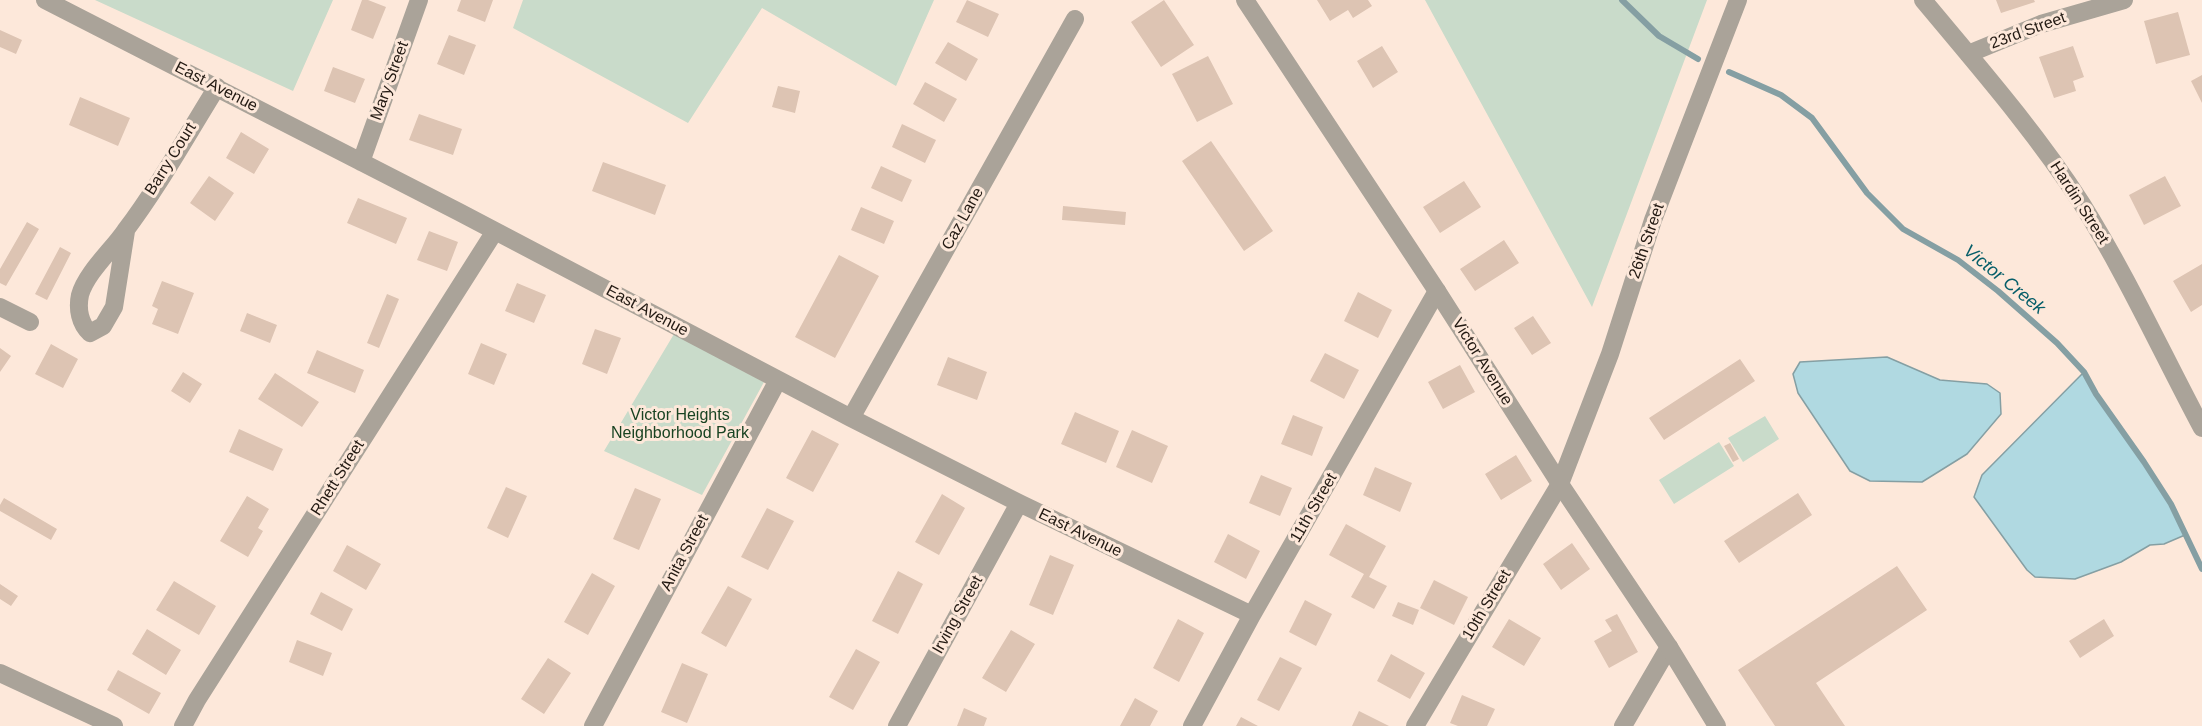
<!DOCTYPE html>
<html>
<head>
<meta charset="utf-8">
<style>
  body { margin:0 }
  canvas { display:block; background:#fde8da }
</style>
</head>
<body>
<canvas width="2202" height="726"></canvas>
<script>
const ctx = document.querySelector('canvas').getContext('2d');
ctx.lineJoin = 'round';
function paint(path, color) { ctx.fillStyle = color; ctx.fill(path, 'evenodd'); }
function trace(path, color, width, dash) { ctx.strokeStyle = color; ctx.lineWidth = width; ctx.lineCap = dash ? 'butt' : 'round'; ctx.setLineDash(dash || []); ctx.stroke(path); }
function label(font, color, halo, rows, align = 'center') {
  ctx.font = font + ' Helvetica,sans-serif'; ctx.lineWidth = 6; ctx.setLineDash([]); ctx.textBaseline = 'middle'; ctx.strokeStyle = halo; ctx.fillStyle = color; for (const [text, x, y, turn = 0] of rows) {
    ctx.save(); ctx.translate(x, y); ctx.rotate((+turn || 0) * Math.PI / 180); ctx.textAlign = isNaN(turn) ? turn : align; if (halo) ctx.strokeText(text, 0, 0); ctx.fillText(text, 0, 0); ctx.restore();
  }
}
paint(new Path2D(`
  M 95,0 L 333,0 L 293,91 Z
  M 523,0 L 934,0 L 896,86 L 762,8 L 688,123 L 513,28 Z
  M 1425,0 L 1707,0 L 1592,307 Z
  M 674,334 L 764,382 L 702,495 L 604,451 Z
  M 1765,416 L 1779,439 L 1743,462 L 1728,438 Z
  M 1719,442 L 1734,466 L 1674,504 L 1659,480 Z`), '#c9dbca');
const water = new Path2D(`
  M 1887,357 L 1940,380 L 1987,384 L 2000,393 L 2001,414 L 1967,454 L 1922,482 L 1870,481 L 1850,471 L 1798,393 L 1793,374 L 1800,362 Z
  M 2084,372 C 2101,404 2124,432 2144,462 C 2160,485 2173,509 2185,535 L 2164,544 L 2150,545 L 2121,562 L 2075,579 L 2035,577 L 2027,570 L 1974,497 L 1982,475 Z`);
paint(water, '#b0d9e1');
trace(water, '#859fa3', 1.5);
trace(new Path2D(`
  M 1622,0 L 1659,36 L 1698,59
  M 1729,72 L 1781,95 L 1812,118 L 1867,193 L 1903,229 L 1958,260 L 1998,291 L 2057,343 L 2084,372 L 2096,394 L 2144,462 L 2171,504 L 2202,569`), '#859fa3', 6);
paint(new Path2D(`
  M 362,0 L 368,0 L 386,7 L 373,39 L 351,30 Z
  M 461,0 L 493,0 L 485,22 L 457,11 Z
  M 967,0 L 999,14 L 988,37 L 956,22 Z
  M 1164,0 L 1194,45 L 1161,67 L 1131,22 Z
  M 1317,0 L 1368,0 L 1372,6 L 1353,18 L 1348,10 L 1330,21 Z
  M 1996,0 L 2034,0 L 2035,2 L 2001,13 Z
  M 2178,12 L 2190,55 L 2156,64 L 2144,21 Z
  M 0,30 L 22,40 L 16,54 L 0,47 Z
  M 449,35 L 476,45 L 464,75 L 437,64 Z
  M 948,42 L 978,59 L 966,81 L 935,63 Z
  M 1382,46 L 1398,72 L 1373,88 L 1357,61 Z
  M 2073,46 L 2084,77 L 2073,81 L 2076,91 L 2054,98 L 2039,57 Z
  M 1208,56 L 1233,104 L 1197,122 L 1172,74 Z
  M 333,67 L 365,79 L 355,103 L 324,91 Z
  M 2202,75 L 2202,103 L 2191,81 Z
  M 925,82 L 957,99 L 944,122 L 913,104 Z
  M 778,86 L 800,91 L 795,113 L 772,107 Z
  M 80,97 L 130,118 L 118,146 L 69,125 Z
  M 419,114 L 462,129 L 453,155 L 409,140 Z
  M 902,124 L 936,140 L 925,163 L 892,147 Z
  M 241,132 L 269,149 L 254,174 L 226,158 Z
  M 1211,141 L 1273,231 L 1244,251 L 1182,161 Z
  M 603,162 L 666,185 L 655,215 L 592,191 Z
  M 881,166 L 912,180 L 902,202 L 871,188 Z
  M 209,176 L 234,193 L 215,221 L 190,203 Z
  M 2165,176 L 2181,206 L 2144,225 L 2129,195 Z
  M 1464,181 L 1481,207 L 1440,233 L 1423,207 Z
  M 358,198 L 407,218 L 396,244 L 347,223 Z
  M 1063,206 L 1126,212 L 1125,225 L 1062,220 Z
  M 861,207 L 894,221 L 884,244 L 851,230 Z
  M 27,222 L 39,229 L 6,286 L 0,283 L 0,269 Z
  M 429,231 L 458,242 L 447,271 L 417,260 Z
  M 1504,240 L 1519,263 L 1475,291 L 1460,269 Z
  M 60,247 L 71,253 L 47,300 L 35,294 Z
  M 839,255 L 879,276 L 835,358 L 795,337 Z
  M 2202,264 L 2202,305 L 2191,312 L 2173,281 Z
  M 162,281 L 194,293 L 178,334 L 152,324 L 158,309 L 152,306 Z
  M 517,283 L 546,295 L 534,323 L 505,311 Z
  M 1358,292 L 1392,310 L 1378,338 L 1344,321 Z
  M 387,294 L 399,299 L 379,348 L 367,343 Z
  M 247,313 L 277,325 L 270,343 L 240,331 Z
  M 1533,316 L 1551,343 L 1532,355 L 1514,328 Z
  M 595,329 L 621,338 L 607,374 L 582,364 Z
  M 481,343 L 507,354 L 494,385 L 468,374 Z
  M 51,344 L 78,359 L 63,388 L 35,374 Z
  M 0,348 L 11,356 L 0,372 Z
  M 317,350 L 364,370 L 355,393 L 307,373 Z
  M 1325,353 L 1359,370 L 1344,399 L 1310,381 Z
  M 948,357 L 987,372 L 977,400 L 937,385 Z
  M 1740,359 L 1755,381 L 1664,440 L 1649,418 Z
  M 1460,365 L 1475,392 L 1443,409 L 1428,382 Z
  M 183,372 L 202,384 L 190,403 L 171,391 Z
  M 275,373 L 319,402 L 302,427 L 258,399 Z
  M 1075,412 L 1119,431 L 1106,463 L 1061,444 Z
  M 1293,415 L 1323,427 L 1312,456 L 1281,444 Z
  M 239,429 L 283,449 L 273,471 L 229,452 Z
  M 812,430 L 839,444 L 813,492 L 786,478 Z
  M 1132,430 L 1168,446 L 1152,483 L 1116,467 Z
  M 1730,443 L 1739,459 L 1733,462 L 1724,446 Z
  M 1516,455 L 1532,481 L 1501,500 L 1485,474 Z
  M 1375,467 L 1412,483 L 1400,512 L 1363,495 Z
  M 1261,475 L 1292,488 L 1280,516 L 1249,503 Z
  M 506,487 L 527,496 L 508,538 L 487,528 Z
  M 635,488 L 661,499 L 639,550 L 613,539 Z
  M 1798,493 L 1812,515 L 1739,563 L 1724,541 Z
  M 942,494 L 965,508 L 939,555 L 915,542 Z
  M 247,496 L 269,509 L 258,528 L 263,531 L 248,557 L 220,541 Z
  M 4,498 L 57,529 L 51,540 L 0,511 L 0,505 Z
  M 767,508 L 794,521 L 768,570 L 741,557 Z
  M 1346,524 L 1386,546 L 1369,577 L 1387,586 L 1374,609 L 1351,597 L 1364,574 L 1329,555 Z
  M 1228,534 L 1260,551 L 1246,579 L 1214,562 Z
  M 1572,543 L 1590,569 L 1561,590 L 1543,564 Z
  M 347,545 L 381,564 L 366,590 L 333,571 Z
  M 1050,555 L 1074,565 L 1053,615 L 1029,605 Z
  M 1897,566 L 1927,610 L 1816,683 L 1845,726 L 1775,726 L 1738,670 Z
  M 898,571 L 923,584 L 898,634 L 872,621 Z
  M 592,573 L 615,586 L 588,635 L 564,622 Z
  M 1434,580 L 1468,597 L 1454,625 L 1420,608 Z
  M 174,581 L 216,606 L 199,635 L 156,610 Z
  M 0,584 L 18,596 L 11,606 L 0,599 Z
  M 728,586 L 752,599 L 726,647 L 701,633 Z
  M 321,592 L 353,609 L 342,631 L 310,614 Z
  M 1305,600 L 1332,614 L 1316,646 L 1289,632 Z
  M 1398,602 L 1419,610 L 1413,625 L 1392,616 Z
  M 1617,614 L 1638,652 L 1609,668 L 1594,641 L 1612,631 L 1605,620 Z
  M 1178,619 L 1204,633 L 1179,682 L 1153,668 Z
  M 1509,619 L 1541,638 L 1524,666 L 1492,647 Z
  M 2104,619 L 2114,636 L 2080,658 L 2069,641 Z
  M 147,629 L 181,650 L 166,675 L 132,654 Z
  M 1011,630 L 1035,644 L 1006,692 L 982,678 Z
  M 297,640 L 332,653 L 323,676 L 289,662 Z
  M 856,649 L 880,662 L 853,710 L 829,697 Z
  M 1391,654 L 1425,673 L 1410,699 L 1377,681 Z
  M 1280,657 L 1302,668 L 1279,711 L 1257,700 Z
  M 548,658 L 571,673 L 544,714 L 521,699 Z
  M 682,663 L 708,674 L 687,723 L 661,712 Z
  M 118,670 L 161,693 L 149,714 L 107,690 Z
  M 1462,695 L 1495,709 L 1487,726 L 1458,726 L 1450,723 Z
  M 1135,698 L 1158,711 L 1150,726 L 1120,726 Z
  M 964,708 L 987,718 L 984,726 L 957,726 Z
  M 1359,711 L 1389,726 L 1352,726 Z
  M 1241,717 L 1258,726 L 1236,726 Z`), '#ddc4b3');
trace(new Path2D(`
  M 45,0 L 459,212 L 851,418 L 1019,503 L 1252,615
  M 1923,0 C 1978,66 2035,131 2082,204 C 2127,276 2162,353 2202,428
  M 1968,54 L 2041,24 L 2124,0
  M 361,162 L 419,0
  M 126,231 L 114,307 L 103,326 L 90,333 C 80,324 77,309 80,295 C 86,273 112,250 125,231 C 159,186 187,135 217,87
  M 0,307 L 30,322
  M 851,418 L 1075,19
  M 0,673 L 114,726
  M 183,726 L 197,700 L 495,231
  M 593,726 L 778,380
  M 897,726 L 1019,503
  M 1192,726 L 1252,615 L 1437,291
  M 1415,726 L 1560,484 L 1610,354 L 1653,220 L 1738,0
  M 1623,726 L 1669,647`), '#aaa399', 18);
trace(new Path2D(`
  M 1245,0 L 1437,291 L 1560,484 L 1669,647 L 1717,726`), '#aaa399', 18);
label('16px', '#221912', '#fde8da', [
  ["23rd Street",2028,31,-20],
  ["Mary Street",390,81,-70],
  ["East Avenue",216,87,27],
  ["Barry Court",171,159,-58],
  ["Hardin Street",2079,203,57],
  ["Caz Lane",963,219,-61],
  ["26th Street",1647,241,-71],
  ["East Avenue",647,311,28],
  ["Victor Avenue",1482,362,58],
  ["Rhett Street",338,478,-58],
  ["11th Street",1314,508,-60],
  ["East Avenue",1080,533,26],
  ["Anita Street",685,553,-62],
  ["10th Street",1487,605,-59],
  ["Irving Street",958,615,-61]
]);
label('16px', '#194322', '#fde8da', [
  ["Victor Heights",680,416],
  ["Neighborhood Park",680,434]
]);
label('italic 18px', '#065e69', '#fde8da', [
  ["Victor Creek",2004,280,39]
]);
</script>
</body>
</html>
